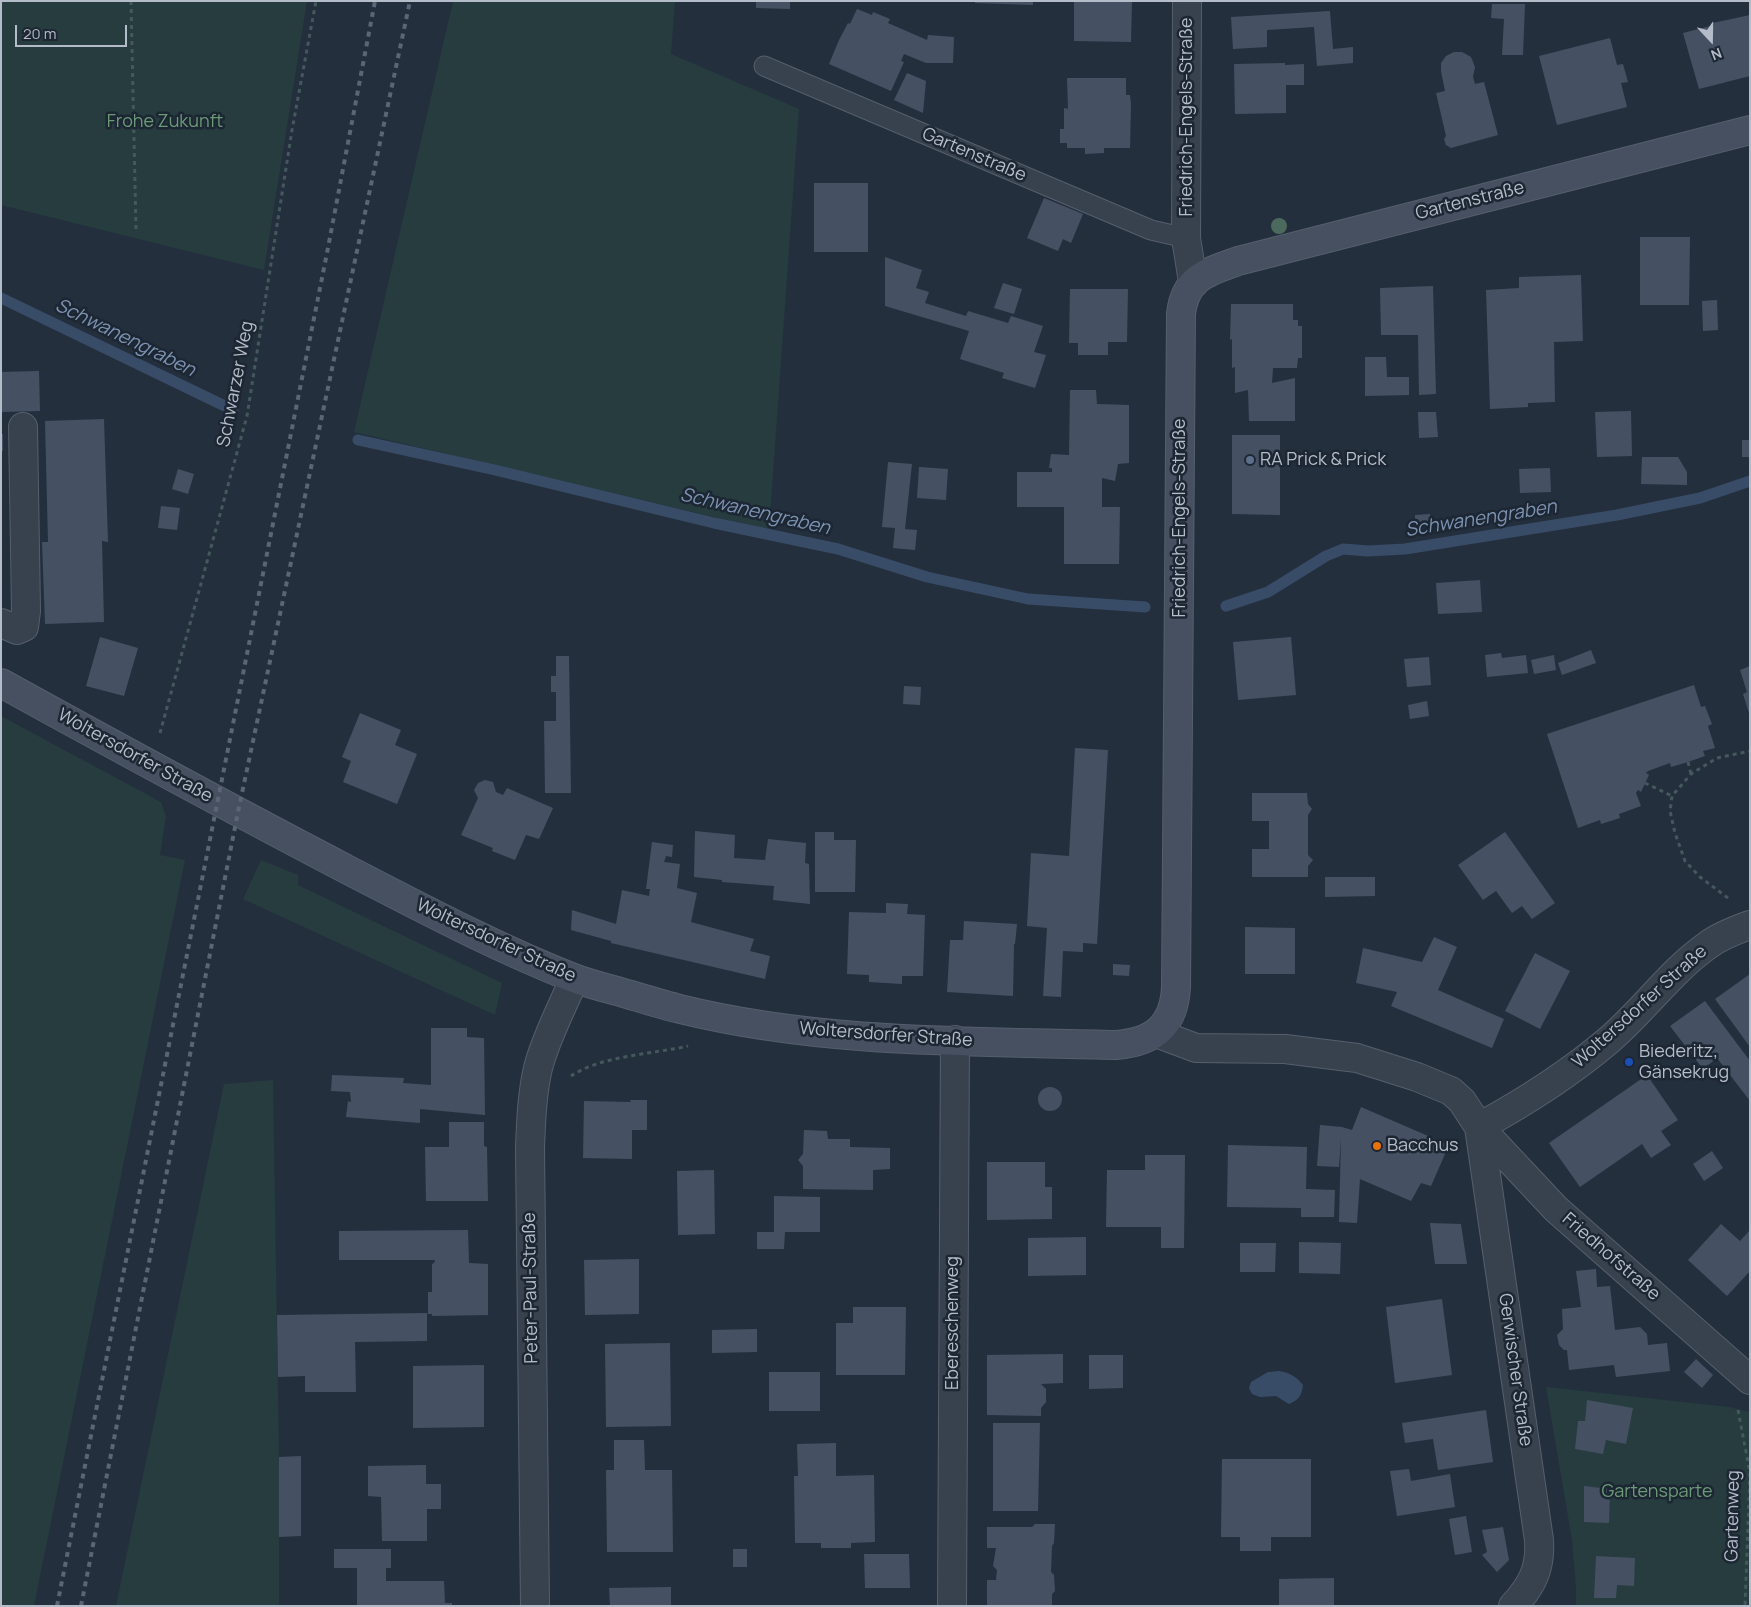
<!DOCTYPE html>
<html>
<head>
<meta charset="utf-8">
<style>
  body { margin:0 }
  #map { position:relative; width:1751px; height:1607px; overflow:hidden; background:#242f3e; font-family:Manrope,sans-serif }
  canvas { display:block }
  .frame { position:absolute; inset:0; border:2px solid #b4bcc9; pointer-events:none }
  .north { position:absolute; left:1686px; top:15px; width:50px; height:50px; -webkit-text-stroke:4px #1d2633; paint-order:stroke; rotate:159deg; font-size:14px; font-weight:700; line-height:20px; text-align:center; color:#b4bcc9 }
  .north::after { content:''; display:block; margin:auto; width:18px; height:22px; background:#b4bcc9; clip-path:polygon(50% 0,100% 100%,50% 72%,0 100%) }
  .scale { position:absolute; left:15px; top:25px; width:112px; height:22px; box-sizing:border-box; border:2px solid #b4bcc9; border-top:0; padding-left:6px; font-size:15px; line-height:18px; white-space:nowrap; color:#b4bcc9; -webkit-text-stroke:4px #1d2633; paint-order:stroke }
</style>
</head>
<body>
<div id="map">
<canvas width="1751" height="1607"></canvas>
<div class="frame"></div>
<div class="north">N</div>
<div class="scale">20 m</div>
</div>
<script>
const ctx = document.querySelector('canvas').getContext('2d');
ctx.lineJoin = 'round';
function paint(path, color) { ctx.fillStyle = color; ctx.fill(path, 'evenodd'); }
function trace(path, color, width, dash) { ctx.strokeStyle = color; ctx.lineWidth = width; ctx.lineCap = dash ? 'butt' : 'round'; ctx.setLineDash(dash || []); ctx.stroke(path); }
function label(font, color, halo, rows, align = 'center') {
  ctx.font = font + ' Manrope,sans-serif'; ctx.lineWidth = 5; ctx.setLineDash([]); ctx.textBaseline = 'middle'; ctx.strokeStyle = halo; ctx.fillStyle = color; for (const [text, x, y, turn = 0] of rows) {
    ctx.save(); ctx.translate(x, y); ctx.rotate((+turn || 0) * Math.PI / 180); ctx.textAlign = isNaN(turn) ? turn : align; if (halo) ctx.strokeText(text, 0, 0); ctx.fillText(text, 0, 0); ctx.restore();
  }
}
paint(new Path2D(`
  M 1,1 L 307,1 L 264,270 L 1,205 Z
  M 453,1 L 675,1 L 671,54 L 799,109 L 769,530 L 354,432 Z
  M 1,716 L 161,802 L 166,816 L 160,855 L 185,860 L 34,1606 L 1,1606 Z
  M 261,860 L 298,875 L 298,885 L 502,983 L 495,1015 L 243,899 Z
  M 273,1080 L 279,1457 L 279,1606 L 116,1606 L 224,1084 Z
  M 1546,1387 L 1729,1407 L 1750,1412 L 1750,1606 L 1576,1606 L 1576,1587 L 1572,1540 Z`), '#263c3f');
paint(new Path2D(`
  M 1279,1371 C 1290,1373 1296,1376 1303,1385 C 1302,1396 1298,1400 1289,1404 L 1276,1396 L 1260,1397 L 1252,1394 L 1249,1388 L 1251,1382 L 1268,1372 Z`), '#394c67');
trace(new Path2D(`
  M 1,298 L 233,410
  M 358,440 L 495,470 L 714,523 L 838,549 L 927,577 L 1028,599 L 1145,607
  M 1226,606 L 1268,592 L 1326,556 L 1343,549 L 1368,551 L 1405,549 L 1617,515 L 1700,498 L 1750,481`), '#394c67', 11);
paint(new Path2D(`
  M 756,1 L 790,1 L 790,9 L 756,8 Z
  M 975,1 L 1033,1 L 1033,5 L 975,3 Z
  M 1074,1 L 1132,1 L 1131,42 L 1074,41 Z
  M 1492,4 L 1525,4 L 1523,55 L 1502,55 L 1504,19 L 1491,18 Z
  M 857,9 L 872,15 L 873,12 L 890,19 L 888,23 L 927,40 L 928,35 L 954,37 L 953,63 L 926,63 L 904,54 L 901,61 L 904,62 L 891,91 L 829,64 L 839,40 L 848,23 L 850,24 Z
  M 1330,11 L 1333,49 L 1353,47 L 1353,63 L 1317,66 L 1314,27 L 1267,30 L 1267,47 L 1233,49 L 1231,17 Z
  M 1750,15 L 1750,76 L 1699,89 L 1683,33 L 1714,25 L 1713,23 Z
  M 1610,38 L 1617,65 L 1623,64 L 1628,82 L 1621,83 L 1627,107 L 1557,125 L 1539,56 Z
  M 1454,52 L 1462,52 L 1471,57 L 1475,67 L 1473,77 L 1475,84 L 1484,82 L 1498,135 L 1451,148 L 1446,145 L 1444,139 L 1446,136 L 1436,93 L 1445,91 L 1441,71 L 1441,63 L 1446,56 Z
  M 1285,63 L 1285,65 L 1304,64 L 1304,85 L 1286,85 L 1286,113 L 1235,114 L 1234,64 Z
  M 907,73 L 926,81 L 923,113 L 894,100 Z
  M 1067,78 L 1126,78 L 1126,95 L 1130,95 L 1131,104 L 1130,148 L 1104,148 L 1104,153 L 1085,154 L 1085,148 L 1067,148 L 1067,143 L 1060,143 L 1060,129 L 1064,129 L 1064,108 L 1068,109 Z
  M 814,183 L 868,183 L 868,252 L 814,252 Z
  M 1044,198 L 1083,214 L 1071,243 L 1063,239 L 1058,251 L 1027,238 Z
  M 1640,237 L 1690,237 L 1689,305 L 1640,305 Z
  M 885,257 L 922,270 L 916,288 L 929,292 L 925,303 L 966,316 L 968,311 L 1008,323 L 1011,316 L 1043,326 L 1034,352 L 1046,355 L 1035,388 L 1002,378 L 1004,373 L 960,359 L 969,331 L 885,306 Z
  M 1581,275 L 1583,341 L 1554,342 L 1555,402 L 1528,403 L 1528,407 L 1490,409 L 1486,290 L 1519,288 L 1519,277 Z
  M 1003,283 L 1022,289 L 1014,314 L 994,308 Z
  M 1433,286 L 1436,394 L 1419,395 L 1418,335 L 1381,335 L 1380,288 Z
  M 1070,289 L 1128,289 L 1127,342 L 1108,342 L 1108,355 L 1078,355 L 1078,343 L 1069,343 Z
  M 1717,300 L 1718,330 L 1703,331 L 1702,301 Z
  M 1231,304 L 1293,304 L 1293,320 L 1298,320 L 1298,326 L 1302,326 L 1302,358 L 1298,358 L 1297,368 L 1273,368 L 1272,383 L 1295,378 L 1295,421 L 1249,421 L 1248,390 L 1235,393 L 1235,367 L 1232,368 L 1232,339 L 1230,340 Z
  M 1365,357 L 1386,357 L 1387,377 L 1409,377 L 1409,395 L 1365,396 Z
  M 39,371 L 40,411 L 1,412 L 1,372 Z
  M 1070,390 L 1096,390 L 1097,404 L 1129,405 L 1129,463 L 1118,464 L 1115,481 L 1102,478 L 1102,507 L 1120,507 L 1119,564 L 1064,564 L 1064,507 L 1017,507 L 1017,472 L 1052,472 L 1052,468 L 1049,468 L 1051,454 L 1069,455 Z
  M 1631,411 L 1632,456 L 1597,457 L 1595,412 Z
  M 1418,412 L 1436,412 L 1438,437 L 1419,438 Z
  M 104,419 L 108,542 L 102,541 L 104,622 L 45,624 L 42,542 L 48,542 L 45,421 Z
  M 1,434 L 3,434 L 3,451 L 1,451 Z
  M 1232,435 L 1280,435 L 1280,515 L 1232,514 Z
  M 1742,440 L 1750,440 L 1750,457 L 1742,457 Z
  M 1642,457 L 1678,457 L 1687,472 L 1687,485 L 1641,484 Z
  M 888,462 L 912,464 L 905,529 L 917,530 L 915,550 L 893,548 L 895,528 L 882,527 Z
  M 919,467 L 948,469 L 946,500 L 917,498 Z
  M 1550,468 L 1551,492 L 1520,493 L 1519,469 Z
  M 178,469 L 194,474 L 188,494 L 172,489 Z
  M 161,506 L 180,508 L 177,530 L 158,528 Z
  M 1430,514 L 1430,527 L 1415,527 L 1415,515 Z
  M 1480,580 L 1482,612 L 1438,614 L 1436,583 Z
  M 100,637 L 138,648 L 124,696 L 86,686 Z
  M 1291,637 L 1296,695 L 1238,700 L 1233,642 Z
  M 1591,650 L 1596,663 L 1562,675 L 1558,663 Z
  M 1501,653 L 1502,658 L 1526,655 L 1528,673 L 1487,677 L 1485,655 Z
  M 1554,655 L 1556,670 L 1534,674 L 1531,660 Z
  M 556,656 L 569,656 L 571,793 L 545,793 L 544,721 L 556,721 L 556,692 L 551,692 L 551,676 L 556,676 Z
  M 1429,657 L 1431,685 L 1407,687 L 1404,659 Z
  M 1750,666 L 1750,713 L 1749,713 L 1743,694 L 1747,692 L 1740,670 Z
  M 1694,685 L 1701,707 L 1705,706 L 1712,724 L 1708,726 L 1715,748 L 1703,751 L 1705,756 L 1688,762 L 1671,767 L 1670,763 L 1648,771 L 1646,773 L 1649,775 L 1641,792 L 1638,790 L 1636,793 L 1641,806 L 1619,814 L 1620,818 L 1601,824 L 1600,820 L 1578,828 L 1547,734 Z
  M 904,686 L 921,687 L 920,705 L 903,704 Z
  M 1427,701 L 1429,716 L 1410,719 L 1408,705 Z
  M 360,713 L 401,730 L 395,745 L 417,754 L 397,804 L 343,782 L 351,761 L 342,757 Z
  M 1075,748 L 1108,750 L 1097,944 L 1083,943 L 1083,952 L 1063,951 L 1061,997 L 1043,996 L 1047,928 L 1027,926 L 1031,853 L 1069,856 Z
  M 485,780 L 493,782 L 496,792 L 503,795 L 507,788 L 553,808 L 539,839 L 526,835 L 515,860 L 492,851 L 493,848 L 461,835 L 478,798 L 474,790 L 478,783 Z
  M 1252,793 L 1307,793 L 1308,804 L 1312,809 L 1308,815 L 1308,855 L 1313,860 L 1308,866 L 1308,877 L 1252,877 L 1252,849 L 1269,849 L 1269,821 L 1252,821 Z
  M 695,831 L 735,835 L 734,858 L 765,860 L 768,839 L 806,843 L 805,863 L 809,864 L 810,904 L 773,900 L 774,886 L 722,882 L 722,880 L 694,877 Z
  M 815,832 L 834,832 L 834,840 L 856,840 L 855,892 L 815,892 Z
  M 1505,832 L 1555,903 L 1532,919 L 1522,906 L 1512,913 L 1496,891 L 1483,900 L 1458,865 Z
  M 652,842 L 673,845 L 672,857 L 666,856 L 664,862 L 680,864 L 677,888 L 697,893 L 691,922 L 754,939 L 750,951 L 770,956 L 765,979 L 611,943 L 611,941 L 571,930 L 572,910 L 616,924 L 622,890 L 649,896 L 650,889 L 646,889 Z
  M 1325,877 L 1375,877 L 1375,896 L 1325,897 Z
  M 886,903 L 908,904 L 907,914 L 925,915 L 923,976 L 902,976 L 902,984 L 869,982 L 869,975 L 847,974 L 849,912 L 886,913 Z
  M 964,921 L 1017,924 L 1015,944 L 1014,944 L 1013,996 L 947,992 L 950,940 L 963,940 Z
  M 1245,927 L 1295,928 L 1295,974 L 1245,974 Z
  M 1434,937 L 1457,947 L 1438,990 L 1504,1019 L 1492,1048 L 1391,1006 L 1397,992 L 1356,983 L 1363,948 L 1422,962 Z
  M 1535,953 L 1570,971 L 1540,1029 L 1505,1011 Z
  M 1113,964 L 1130,965 L 1129,976 L 1113,975 Z
  M 1750,974 L 1750,1047 L 1715,999 Z
  M 1705,1001 L 1750,1061 L 1750,1101 L 1717,1058 L 1703,1069 L 1670,1026 Z
  M 431,1028 L 467,1028 L 467,1037 L 484,1038 L 485,1115 L 420,1109 L 420,1123 L 346,1117 L 348,1101 L 351,1102 L 350,1092 L 331,1091 L 332,1075 L 404,1078 L 403,1083 L 431,1085 Z
  M 1647,1075 L 1678,1120 L 1661,1131 L 1671,1145 L 1651,1158 L 1642,1144 L 1580,1187 L 1549,1143 Z
  M1038 1099a12 12 0 1 1 24 0a12 12 0 1 1-24 0Z
  M 630,1100 L 647,1100 L 647,1130 L 632,1130 L 632,1159 L 583,1158 L 584,1101 L 631,1102 Z
  M 1361,1107 L 1449,1145 L 1431,1186 L 1421,1183 L 1411,1201 L 1360,1179 L 1357,1223 L 1339,1222 L 1341,1138 L 1339,1167 L 1317,1166 L 1320,1125 L 1342,1127 L 1352,1130 Z
  M 449,1122 L 484,1122 L 484,1146 L 487,1147 L 488,1201 L 426,1201 L 425,1147 L 449,1147 Z
  M 804,1130 L 827,1131 L 828,1139 L 850,1139 L 850,1147 L 890,1148 L 890,1169 L 873,1170 L 873,1190 L 803,1189 L 803,1166 L 798,1160 L 803,1154 Z
  M 1228,1145 L 1307,1147 L 1306,1189 L 1335,1190 L 1334,1217 L 1301,1217 L 1301,1208 L 1227,1207 Z
  M 1712,1151 L 1723,1168 L 1704,1181 L 1693,1164 Z
  M 1145,1155 L 1185,1155 L 1184,1248 L 1161,1248 L 1161,1227 L 1106,1227 L 1107,1170 L 1145,1170 Z
  M 987,1162 L 1045,1162 L 1045,1187 L 1052,1187 L 1052,1219 L 987,1220 Z
  M 714,1170 L 715,1234 L 678,1235 L 677,1171 Z
  M 774,1196 L 820,1197 L 820,1232 L 785,1232 L 784,1249 L 757,1249 L 757,1232 L 774,1232 Z
  M 1430,1223 L 1461,1224 L 1467,1264 L 1435,1264 Z
  M 1721,1224 L 1740,1241 L 1750,1230 L 1750,1271 L 1727,1296 L 1688,1260 Z
  M 468,1230 L 469,1263 L 488,1264 L 488,1315 L 432,1316 L 432,1314 L 428,1314 L 428,1292 L 432,1292 L 432,1264 L 434,1263 L 435,1260 L 339,1260 L 339,1231 Z
  M 1086,1237 L 1086,1275 L 1028,1276 L 1028,1238 Z
  M 1299,1242 L 1341,1243 L 1340,1274 L 1299,1273 Z
  M 1240,1243 L 1276,1243 L 1275,1272 L 1240,1272 Z
  M 639,1259 L 639,1314 L 585,1315 L 584,1260 Z
  M 1596,1269 L 1597,1287 L 1610,1286 L 1615,1330 L 1640,1327 L 1647,1334 L 1648,1345 L 1667,1343 L 1670,1371 L 1616,1377 L 1614,1365 L 1569,1370 L 1567,1350 L 1564,1350 L 1559,1345 L 1557,1335 L 1563,1329 L 1562,1309 L 1581,1307 L 1576,1271 Z
  M 1442,1299 L 1452,1375 L 1395,1383 L 1386,1307 Z
  M 853,1307 L 906,1307 L 905,1375 L 836,1375 L 836,1323 L 853,1323 Z
  M 427,1313 L 427,1341 L 355,1342 L 356,1392 L 305,1392 L 305,1376 L 278,1377 L 277,1315 Z
  M 757,1329 L 757,1352 L 712,1353 L 712,1330 Z
  M 670,1343 L 671,1426 L 606,1427 L 605,1344 Z
  M 1063,1354 L 1063,1383 L 1041,1384 L 1046,1389 L 1046,1402 L 1041,1408 L 1041,1416 L 987,1415 L 987,1355 Z
  M 1089,1355 L 1123,1355 L 1123,1388 L 1089,1389 Z
  M 1696,1359 L 1713,1375 L 1702,1388 L 1684,1372 Z
  M 484,1365 L 484,1427 L 413,1428 L 413,1366 Z
  M 769,1372 L 820,1372 L 820,1411 L 769,1411 Z
  M 1587,1400 L 1633,1408 L 1626,1444 L 1606,1440 L 1603,1454 L 1575,1449 L 1578,1421 L 1585,1421 Z
  M 1486,1410 L 1493,1462 L 1438,1470 L 1433,1439 L 1405,1443 L 1402,1423 Z
  M 993,1423 L 1040,1423 L 1038,1511 L 993,1511 Z
  M 614,1440 L 644,1440 L 645,1470 L 672,1470 L 673,1552 L 607,1552 L 606,1470 L 614,1470 Z
  M 836,1443 L 836,1476 L 874,1475 L 875,1542 L 851,1543 L 851,1548 L 821,1548 L 821,1543 L 795,1543 L 794,1476 L 798,1476 L 797,1444 Z
  M 301,1456 L 301,1536 L 279,1537 L 279,1457 Z
  M 1222,1459 L 1311,1459 L 1311,1537 L 1271,1537 L 1271,1551 L 1240,1551 L 1240,1537 L 1221,1537 Z
  M 426,1465 L 426,1484 L 441,1484 L 441,1509 L 427,1509 L 427,1541 L 382,1541 L 381,1497 L 368,1496 L 368,1466 Z
  M 1409,1469 L 1411,1481 L 1450,1474 L 1455,1507 L 1397,1516 L 1390,1471 Z
  M 1584,1486 L 1610,1489 L 1609,1523 L 1584,1522 Z
  M 1466,1516 L 1472,1552 L 1455,1555 L 1449,1519 Z
  M 1035,1524 L 1055,1524 L 1054,1543 L 1052,1546 L 1051,1572 L 1054,1575 L 1055,1591 L 1052,1594 L 1052,1606 L 987,1606 L 987,1580 L 996,1580 L 997,1570 L 993,1566 L 996,1548 L 987,1548 L 987,1527 L 1032,1527 Z
  M 1503,1527 L 1509,1560 L 1497,1572 L 1482,1555 L 1487,1552 L 1482,1530 Z
  M 334,1549 L 391,1549 L 391,1568 L 386,1568 L 386,1581 L 444,1581 L 445,1603 L 452,1603 L 452,1606 L 357,1606 L 357,1568 L 334,1568 Z
  M 733,1549 L 747,1549 L 747,1567 L 733,1567 Z
  M 864,1554 L 909,1554 L 910,1588 L 865,1588 Z
  M 1596,1556 L 1635,1558 L 1634,1586 L 1617,1585 L 1616,1598 L 1594,1598 Z
  M 1334,1578 L 1334,1606 L 1279,1606 L 1279,1579 Z
  M 671,1587 L 671,1606 L 610,1606 L 609,1588 Z`), '#455162');
const lane = new Path2D(`
  M 764,66 L 1151,230 L 1186,238`);
const street = new Path2D(`
  M 1187,1 L 1186,238 L 1193,282
  M 1,623 L 17,630 L 24,627 L 26,611 L 23,427
  M 1156,1033 L 1196,1048 L 1285,1049 L 1357,1058 L 1417,1077 L 1451,1091 L 1462,1101 L 1479,1127 C 1525,1102 1569,1074 1609,1040 C 1644,1010 1671,971 1708,945 C 1720,936 1736,930 1750,925
  M 1479,1127 L 1539,1540 C 1541,1568 1532,1586 1513,1606
  M 1479,1127 L 1556,1209 L 1750,1380
  M 535,1606 L 530,1148 C 531,1121 532,1094 538,1068 C 546,1037 562,1008 574,979
  M 952,1606 L 955,1040`);
const secondary = new Path2D(`
  M 1,683 C 117,747 233,810 350,871 C 422,908 495,947 571,977 C 586,983 602,987 617,991 C 638,997 659,1004 680,1009 C 822,1044 971,1041 1116,1045 C 1154,1042 1174,1026 1176,987 L 1181,314 C 1185,277 1208,272 1238,261 L 1750,130`);
trace(lane, '#565f6c', 21);
trace(street, '#565f6c', 30);
trace(secondary, '#565f6c', 30);
trace(new Path2D(`
  M 131,1 L 136,230
  M 160,733 L 247,416 L 292,130 L 316,1
  M 1688,762 L 1691,774
  M 1645,783 L 1672,796
  M 1728,898 L 1700,877 L 1685,861 L 1675,833 L 1670,811 L 1672,796 L 1691,774 L 1717,758 L 1750,751
  M 571,1076 C 600,1056 653,1054 688,1046
  M 1738,1410 L 1750,1473 L 1745,1606`), '#44595c', 3, [4, 4]);
trace(lane, '#38414e', 19);
trace(street, '#38414e', 28);
trace(secondary, '#465061', 28);
trace(new Path2D(`
  M 57,1606 L 327,253 L 375,1
  M 81,1606 L 238,812 L 410,1`), '#5a6575', 4, [5, 5]);
ctx.fillStyle = '#4b6a5d';
for (const [x, y] of [
  [1279,226]
]) { ctx.beginPath(); ctx.arc(x, y, 8, 0, 2 * Math.PI); ctx.fill(); }
for (const [x, y, r, color] of [
  [1250,460,5,"#5c6f8a"],
  [1629,1062,5,"#1a4fb4"],
  [1377,1146,5,"#e8710a"]
]) { const dot = new Path2D(); dot.arc(x, y, r, 0, 2 * Math.PI); ctx.fillStyle = color; ctx.fill(dot); trace(dot, '#1d2633', 2); }
label('18px', '#b4bcc9', '#1d2633', [
  ["Friedrich-Engels-Straße",1187,117,-90],
  ["Gartenstraße",974,155,23],
  ["Gartenstraße",1470,201,-14],
  ["Schwarzer Weg",236,384,-79],
  ["Friedrich-Engels-Straße",1180,518,-90],
  ["Woltersdorfer Straße",135,756,29],
  ["Woltersdorfer Straße",496,941,25],
  ["Woltersdorfer Straße",1640,1007,-42],
  ["Woltersdorfer Straße",886,1035,4],
  ["Friedhofstraße",1611,1257,41],
  ["Peter-Paul-Straße",531,1288,-91],
  ["Ebereschenweg",953,1323,-90],
  ["Gerwischer Straße",1515,1370,82],
  ["Gartenweg",1733,1516,-89]
]);
label('18px', '#6b9a76', '#1d2633', [
  ["Frohe Zukunft",165,122],
  ["Gartensparte",1657,1492]
]);
label('18px', '#b4bcc9', '#1d2633', [
  ["RA Prick & Prick",1260,460],
  ["Biederitz,",1639,1052],
  ["Gänsekrug",1639,1073],
  ["Bacchus",1387,1146]
], 'left');
label('italic 19px', '#7c92b1', '#1d2633', [
  ["Schwanengraben",125,338,26],
  ["Schwanengraben",755,512,13],
  ["Schwanengraben",1481,519,-9]
]);
</script>
</body>
</html>
